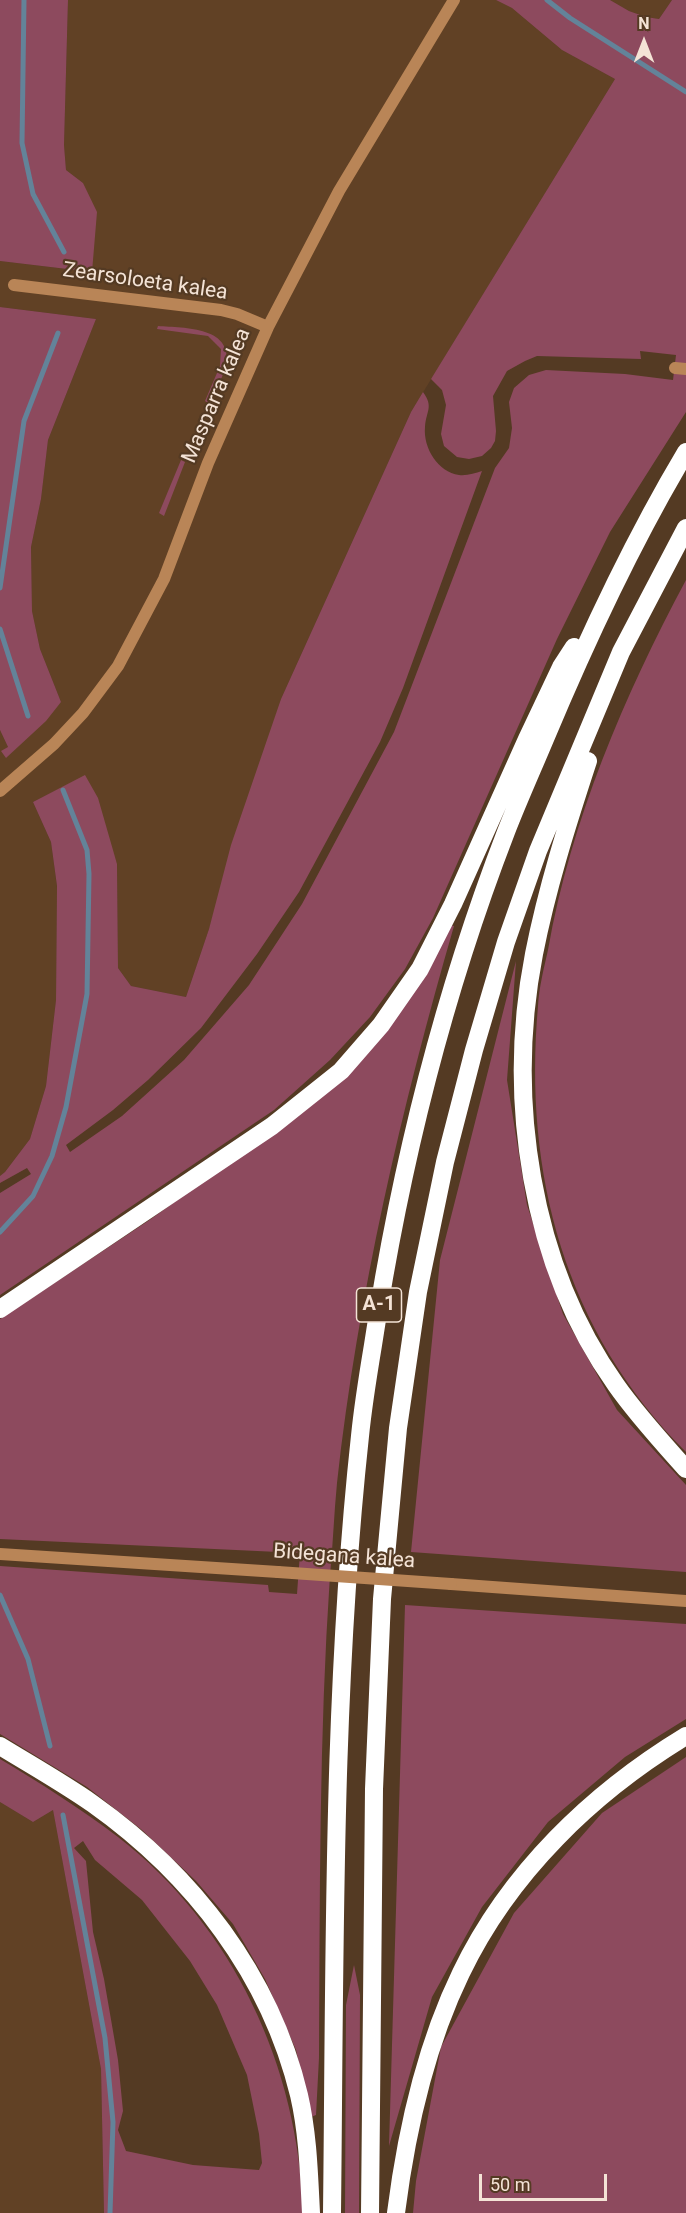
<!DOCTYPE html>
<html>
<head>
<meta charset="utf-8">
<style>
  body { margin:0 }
  #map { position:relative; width:686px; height:2213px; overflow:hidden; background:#543a23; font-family:Roboto,sans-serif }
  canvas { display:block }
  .north { position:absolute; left:614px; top:12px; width:60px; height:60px; -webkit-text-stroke:4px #543a23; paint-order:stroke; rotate:0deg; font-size:16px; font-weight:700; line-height:24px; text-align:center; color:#f4e3d6 }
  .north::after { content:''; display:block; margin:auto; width:21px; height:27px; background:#f4e3d6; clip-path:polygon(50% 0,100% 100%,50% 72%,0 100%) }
  .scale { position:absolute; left:479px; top:2174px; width:128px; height:27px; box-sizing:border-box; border:3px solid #f4e3d6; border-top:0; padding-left:8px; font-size:18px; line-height:21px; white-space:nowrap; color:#f4e3d6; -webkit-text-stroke:4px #543a23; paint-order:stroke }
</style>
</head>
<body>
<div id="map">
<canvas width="686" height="2213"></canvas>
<div class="north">N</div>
<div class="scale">50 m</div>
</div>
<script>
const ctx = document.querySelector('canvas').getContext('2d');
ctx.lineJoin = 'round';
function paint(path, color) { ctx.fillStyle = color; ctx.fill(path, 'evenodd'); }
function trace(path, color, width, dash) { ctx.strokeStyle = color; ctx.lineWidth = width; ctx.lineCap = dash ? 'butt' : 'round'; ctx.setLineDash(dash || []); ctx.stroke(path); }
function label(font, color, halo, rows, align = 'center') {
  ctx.font = font + ' Roboto,sans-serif'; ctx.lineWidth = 4.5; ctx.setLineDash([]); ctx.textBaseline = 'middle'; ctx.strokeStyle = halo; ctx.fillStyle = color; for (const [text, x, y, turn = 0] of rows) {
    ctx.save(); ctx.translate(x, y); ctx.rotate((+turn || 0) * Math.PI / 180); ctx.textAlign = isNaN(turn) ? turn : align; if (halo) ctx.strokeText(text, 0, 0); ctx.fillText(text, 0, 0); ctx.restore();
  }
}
paint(new Path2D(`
  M 68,0 L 496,0 L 512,8 L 562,50 L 615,79 L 411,412 L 281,699 L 209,929 L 186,997 L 131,986 L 118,968 L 117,864 L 85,776 L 33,802 L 51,842 L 57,887 L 56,1000 L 46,1086 L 30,1139 L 5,1172 L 0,1176 L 0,730 L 8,747 L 6,758 L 61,702 L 40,649 L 32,611 L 31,547 L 41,499 L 48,440 L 96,319 L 0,307 L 0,261 L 91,272 L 83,183 L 66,170 L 64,145 Z
  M 610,0 L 672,0 L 659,19 L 646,17 L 629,11 Z
  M 0,1802 L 33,1822 L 53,1810 L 101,2069 L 104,2213 L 0,2213 Z`), '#614125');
paint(new Path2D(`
  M 0,0 L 68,0 L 64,145 L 66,170 L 83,183 L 97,212 L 92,272 L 0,261 Z
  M 496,0 L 610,0 L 629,11 L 646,17 L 659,19 L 672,0 L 686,0 L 686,412 L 610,532 L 557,639 L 433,918 L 405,969 L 370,1017 L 330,1060 L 274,1110 L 0,1295 L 0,1193 L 31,1174 L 27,1168 L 0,1183 L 0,1176 L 5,1172 L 30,1139 L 46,1086 L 56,1000 L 57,886 L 51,842 L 33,802 L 85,775 L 98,798 L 117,864 L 118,968 L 131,986 L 186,997 L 209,929 L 231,845 L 281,699 L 411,412 L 423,392 C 434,407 426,411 425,427 C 423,448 438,472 459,475 C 467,476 475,473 482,471 L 403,688 L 380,742 L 299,892 L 257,954 L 201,1028 L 148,1080 L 113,1110 L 66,1145 L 70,1152 L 122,1116 L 184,1060 L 249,985 L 302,904 L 394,732 L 495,468 L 509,448 L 512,428 L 509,402 L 514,388 L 529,375 L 546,370 L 625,374 L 673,380 L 676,355 L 640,351 L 641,359 L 537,356 L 525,361 L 507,371 L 493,396 L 496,431 L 495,441 L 491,448 L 482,456 L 469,459 L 457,457 L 444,446 L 441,434 L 446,405 L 442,390 L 431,379 L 615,79 L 562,50 L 512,8 Z
  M 0,307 L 96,319 L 48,440 L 41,499 L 31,547 L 32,611 L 40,649 L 61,702 L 46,721 L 6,758 L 1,751 L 8,747 L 0,730 Z
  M 158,326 C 184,328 237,326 225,369 C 221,381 215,392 209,404 L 205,401 L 220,366 L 221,349 L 208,336 L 157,329 Z
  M 181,460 L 185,462 L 164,516 L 159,513 Z
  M 686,580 L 686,1452 C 565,1331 523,1174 538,1006 C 539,987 544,968 548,950 C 571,820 624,696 686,580 Z
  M 449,925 L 454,926 C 401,1109 358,1294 337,1483 C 334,1513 333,1544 330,1575 C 319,1736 320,1897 319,2058 L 316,2115 L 311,2117 L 296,2050 L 265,1979 L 233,1924 L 196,1881 L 142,1830 L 87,1787 L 0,1734 L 0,1566 L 268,1585 L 269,1592 L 297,1594 L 300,1553 L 0,1539 L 0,1319 L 148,1221 L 291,1119 L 332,1086 Z
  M 516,961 L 507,1080 L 527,1205 L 563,1314 L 617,1410 L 686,1485 L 686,1572 L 411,1552 L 440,1260 Z
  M 405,1605 L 686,1624 L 686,1719 L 625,1757 L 548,1822 L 482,1907 L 432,1997 L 389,2146 Z
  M 686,1757 L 686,2213 L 413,2213 L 416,2181 L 441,2047 L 514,1913 L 602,1813 Z
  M 0,1759 C 40,1783 80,1808 118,1837 C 233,1926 299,2067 303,2213 L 104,2213 L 101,2069 L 53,1810 L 33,1822 L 0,1802 ZM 83,1841 L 95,1860 L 142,1900 L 190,1961 L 217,2005 L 247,2075 L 259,2134 L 262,2163 L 259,2170 L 193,2165 L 126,2151 L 118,2130 L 123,2111 L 118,2060 L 104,1979 L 93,1932 L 86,1861 L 74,1848 Z
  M 354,1965 L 360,1995 L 359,2213 L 345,2213 L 346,2005 Z`), '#8d4a5e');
trace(new Path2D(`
  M 24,0 L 22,143 L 33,194 L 64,252
  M 547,0 L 570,18 L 686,92
  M 0,588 L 24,421 L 58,333
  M 0,629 L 28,716
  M 0,1232 L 33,1196 L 52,1156 L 66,1107 L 87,994 L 89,874 L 87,850 L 63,790
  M 0,1595 L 28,1659 L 50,1746
  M 63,1815 L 105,2038 L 113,2122 L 110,2213`), '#638399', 5);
trace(new Path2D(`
  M 14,285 L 221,310 L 237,314 L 268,327
  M 675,368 L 686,369
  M 0,791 L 54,744 L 83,713 L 118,666 L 164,579 L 208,463 L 268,327 L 339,191 L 454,0`), '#b98557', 12);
trace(new Path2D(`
  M 0,1554 L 278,1572
  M 451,1584 L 686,1601`), '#b98557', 12);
trace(new Path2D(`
  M 588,761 C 567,825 547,888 534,954 C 506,1098 530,1264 616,1385 C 637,1415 662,1442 686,1469
  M 0,1309 L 272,1126 L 341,1071 L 381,1025 L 420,969 L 453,904 L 527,739 L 561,667 L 574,647
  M 0,1746 C 31,1765 63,1783 93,1804 C 193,1875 270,1975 299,2095 C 308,2134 309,2174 311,2213
  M 332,2213 C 335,1954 332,1694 360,1436 C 363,1406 368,1375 373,1345 C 399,1173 443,995 506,832 C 518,801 532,770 545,739 C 586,641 631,544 686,452
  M 370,2213 L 374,1789 L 382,1599 L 398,1428 L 418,1292 L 445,1162 L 474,1050 L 506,942 L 538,851 L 621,652 L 686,528
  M 396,2213 C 406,2134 426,2045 461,1973 C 509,1873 592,1793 686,1736`), '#fff', 18);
trace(new Path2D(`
  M 278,1572 L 451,1584`), '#b98557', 12);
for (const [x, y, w] of [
  [379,1305,45]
]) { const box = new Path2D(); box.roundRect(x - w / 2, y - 17, w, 34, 4.5); ctx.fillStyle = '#543a23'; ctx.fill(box); trace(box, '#f4e3d6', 1.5); }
label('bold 20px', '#f4e3d6', null, [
  ["A-1",379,1305]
]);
label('21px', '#f4e3d6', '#543a23', [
  ["Zearsoloeta kalea",145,282,8],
  ["Masparra kalea",217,396,-67],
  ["Bidegana kalea",344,1557,4]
]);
</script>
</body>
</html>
